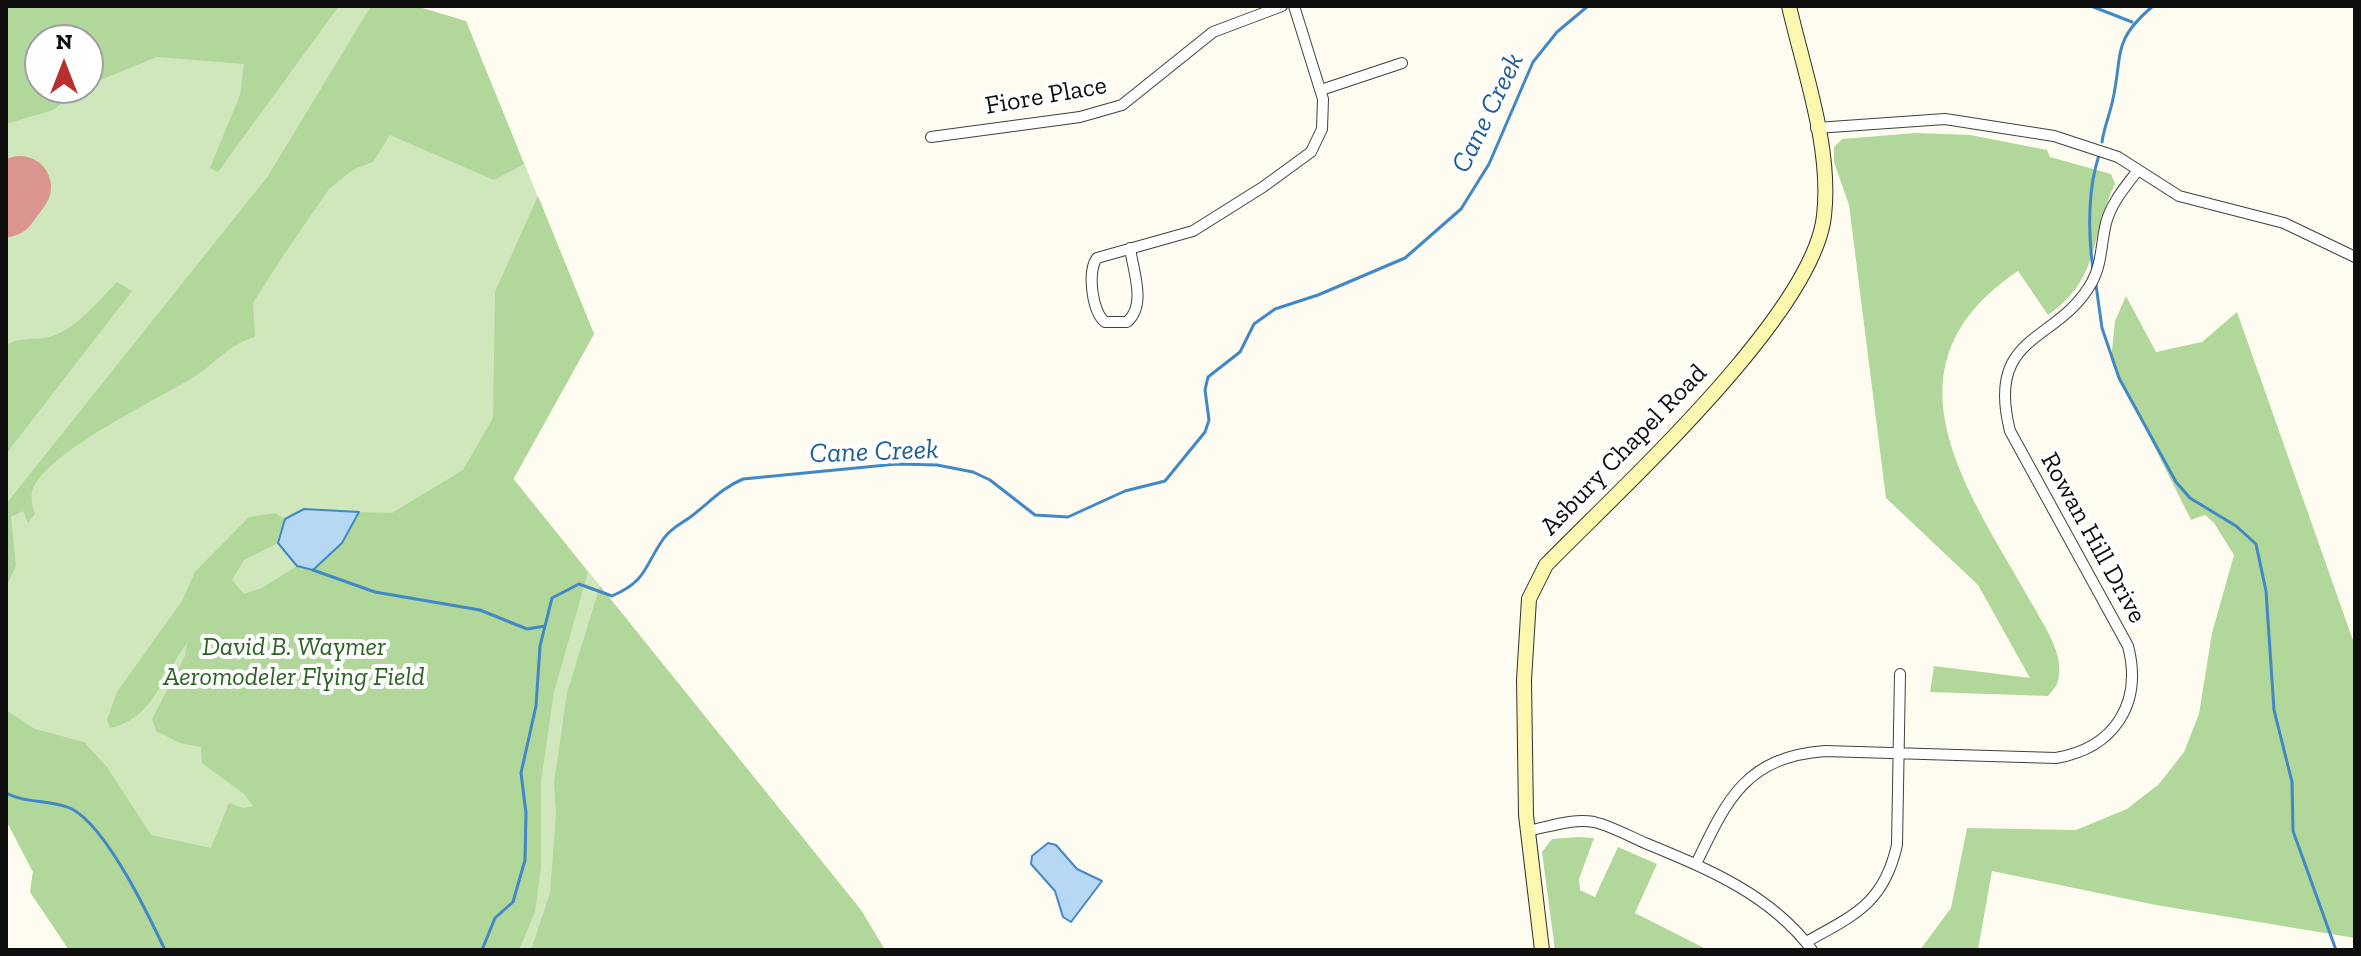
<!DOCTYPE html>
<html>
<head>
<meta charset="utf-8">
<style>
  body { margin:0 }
  #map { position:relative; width:2361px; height:956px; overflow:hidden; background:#fefcf0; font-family:"Zilla Slab",serif }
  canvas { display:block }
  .frame { position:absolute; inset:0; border:8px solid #0e0e0e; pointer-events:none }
  .north { position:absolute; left:24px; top:24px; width:80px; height:80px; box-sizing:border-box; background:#fff; border:2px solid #9f9f9f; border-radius:50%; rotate:0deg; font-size:22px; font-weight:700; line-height:32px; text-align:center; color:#0e0e0e }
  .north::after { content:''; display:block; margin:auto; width:28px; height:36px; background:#b7302d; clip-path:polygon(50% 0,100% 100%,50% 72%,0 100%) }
</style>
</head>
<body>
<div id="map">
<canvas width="2361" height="956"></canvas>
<div class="frame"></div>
<div class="north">N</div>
</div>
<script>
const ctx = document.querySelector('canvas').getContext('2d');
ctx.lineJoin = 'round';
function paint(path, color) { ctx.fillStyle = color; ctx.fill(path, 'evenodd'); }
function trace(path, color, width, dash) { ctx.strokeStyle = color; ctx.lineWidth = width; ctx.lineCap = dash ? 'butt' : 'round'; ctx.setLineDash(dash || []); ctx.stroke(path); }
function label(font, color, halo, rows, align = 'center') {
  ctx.font = font + ' "Zilla Slab",serif'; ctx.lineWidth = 8; ctx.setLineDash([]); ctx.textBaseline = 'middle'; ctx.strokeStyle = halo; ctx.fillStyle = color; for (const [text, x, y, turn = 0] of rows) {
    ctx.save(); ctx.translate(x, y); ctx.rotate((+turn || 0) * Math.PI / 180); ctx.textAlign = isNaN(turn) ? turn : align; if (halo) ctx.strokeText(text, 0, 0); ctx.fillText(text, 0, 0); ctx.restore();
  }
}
paint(new Path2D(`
  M 6,6 L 415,6 L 466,21 L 594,334 L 514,479 L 861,910 L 885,950 L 69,950 L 30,892 L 33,872 L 6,820 ZM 40,40 L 88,40 L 88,88 L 40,88 Z`), '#cfe7bb');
paint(new Path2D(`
  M 6,6 L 339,6 L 218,172 L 210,168 L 240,95 L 244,64 L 157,57 L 88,85 L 88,40 L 40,40 L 40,88 L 81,88 L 53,110 L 6,124 Z
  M 371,6 L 415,6 L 466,21 L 524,164 L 494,180 L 390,135 L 373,162 L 354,169 L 329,189 L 283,256 L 253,303 L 255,337 C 229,344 216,363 194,377 C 154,401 58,447 35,484 C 29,494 32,504 35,514 L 28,523 L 23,511 L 11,517 L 16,566 L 6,587 L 6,504 L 268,176 Z
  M 1916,133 L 1970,135 L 2047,150 L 2050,157 L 2111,174 L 2115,184 C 2089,237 2102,277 2048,315 L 2018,271 C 1872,369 1972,495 2034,607 C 2045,628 2065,655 2058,681 C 2057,686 2051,692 2048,696 L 1930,692 L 1934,666 L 2030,678 L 1978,585 L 1886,498 L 1849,205 L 1834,162 L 1834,147 L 1842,139 Z
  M 538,196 L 594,334 L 513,479 L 588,572 L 554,692 L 541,781 L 541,867 L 535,912 L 519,950 L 69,950 L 30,892 L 33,872 L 6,820 L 6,710 L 35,729 L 84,742 L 107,767 L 151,835 L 211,848 L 229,803 L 243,808 L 253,806 L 244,794 L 202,763 L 201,747 L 180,743 L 156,731 L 152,719 L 185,656 L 187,643 C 163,674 154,719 110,728 L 107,720 L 117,692 L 182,601 L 195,572 L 249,517 L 275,513 L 285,519 L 278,543 L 244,560 L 232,580 L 244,594 L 262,588 L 297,566 L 303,569 L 357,519 L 359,512 L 392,513 L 463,470 L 493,418 L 495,292 Z
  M 117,282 L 132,291 L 6,454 L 6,345 C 21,337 33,340 49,337 C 76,330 98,301 117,282 Z
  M 2126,296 L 2156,352 L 2202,342 L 2237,312 L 2355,646 L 2355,938 L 2156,905 L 1992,871 L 1978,950 L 1920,950 L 1951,908 L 1967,828 L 2076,830 L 2127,809 L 2159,784 L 2184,752 L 2199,714 L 2212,633 L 2234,555 L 2214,523 L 2205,515 L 2191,520 L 2111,360 L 2115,321 Z
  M 600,586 L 861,910 L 885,950 L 531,950 L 550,893 L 556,815 L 554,783 L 567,693 Z
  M 1578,837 L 1594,838 L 1579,879 L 1580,890 L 1595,897 L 1618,847 L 1657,864 L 1635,913 L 1708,950 L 1555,950 L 1542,852 L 1552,839 Z`), '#b2d79b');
const water = new Path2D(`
  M 304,509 L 359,512 L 342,543 L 313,570 L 297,566 L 278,543 L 285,519 Z
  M 1048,843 L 1056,845 L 1077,869 L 1102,881 L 1071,922 L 1063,917 L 1055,891 L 1031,864 L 1032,856 Z`);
paint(water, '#b7d8f3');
trace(water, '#4288c6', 2);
trace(new Path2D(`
  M 2091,6 L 2132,22
  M 2102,142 C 2104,127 2110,114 2113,99 C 2123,52 2112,41 2153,6
  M 2093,270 C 2088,231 2087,192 2099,155
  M 2096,285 L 2102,328 L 2119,378 L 2176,482 L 2190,498 L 2236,526 L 2256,544 L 2266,591 L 2274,710 L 2292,782 L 2293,831 L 2336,950
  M 313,570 L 375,592 L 480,610 L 527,629 L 545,626
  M 6,793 C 26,804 51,799 72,809 C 107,828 148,914 165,950
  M 482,950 L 495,918 L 513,902 L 525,860 L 526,813 L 521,773 L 536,706 L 540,646 L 552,598 L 579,584 L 612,596 C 648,580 644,566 664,538 C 672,527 683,523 693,515 C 711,501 722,488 743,479 L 897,464 L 937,465 L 973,472 L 990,480 L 1035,515 L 1068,517 L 1125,491 L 1165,481 L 1205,432 L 1209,420 L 1205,390 L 1208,377 L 1240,352 L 1254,324 L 1275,309 L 1318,295 L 1405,258 L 1461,209 L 1489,164 L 1533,62 L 1557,32 L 1588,6`), '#4288c6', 3);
trace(new Path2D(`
  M 6,206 L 20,187`), '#da968e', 62);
const minor = new Path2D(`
  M 1321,90 L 1402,63
  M 1816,128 L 1945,119 L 2054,136 L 2118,157 L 2179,196 L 2284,223 L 2355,257
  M 931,137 L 1080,117 L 1122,105 L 1213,32 L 1282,6
  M 1130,248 C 1133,271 1147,305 1127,322 L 1105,322 C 1092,312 1087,271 1097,258 L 1193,231 L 1263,187 L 1311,152 L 1322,129 L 1323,99 L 1294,6
  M 1527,831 C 1549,827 1572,818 1594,822 C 1611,826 1629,836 1645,843 C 1708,869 1770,894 1812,950
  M 1696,864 C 1727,799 1746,757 1825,751 L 2056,758 C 2114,748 2143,704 2128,646 L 2010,431 C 1985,332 2058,344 2092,282 C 2102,264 2101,243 2106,223 C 2111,203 2126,186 2138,170
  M 1806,942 C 1855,915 1884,903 1897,845 L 1900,674`);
const secondary = new Path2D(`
  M 1542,950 L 1526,815 L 1524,680 L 1529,599 L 1546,565 C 1618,491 1813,315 1824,216 C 1832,148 1804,72 1789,6`);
trace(minor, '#414141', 12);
trace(secondary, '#303030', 16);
trace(minor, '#fff', 10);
trace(secondary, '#fbf7ae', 14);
label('26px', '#0e0e0e', '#fff', [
  ["Fiore Place",1046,96,-10],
  ["Asbury Chapel Road",1624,450,-46],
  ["Rowan Hill Drive",2093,538,61]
]);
label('italic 26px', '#2a6321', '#fff', [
  ["David B. Waymer",294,648],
  ["Aeromodeler Flying Field",294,678]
]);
label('italic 28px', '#1d5b9a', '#fff', [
  ["Cane Creek",1488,113,-64],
  ["Cane Creek",874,452,-2]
]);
</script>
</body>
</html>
